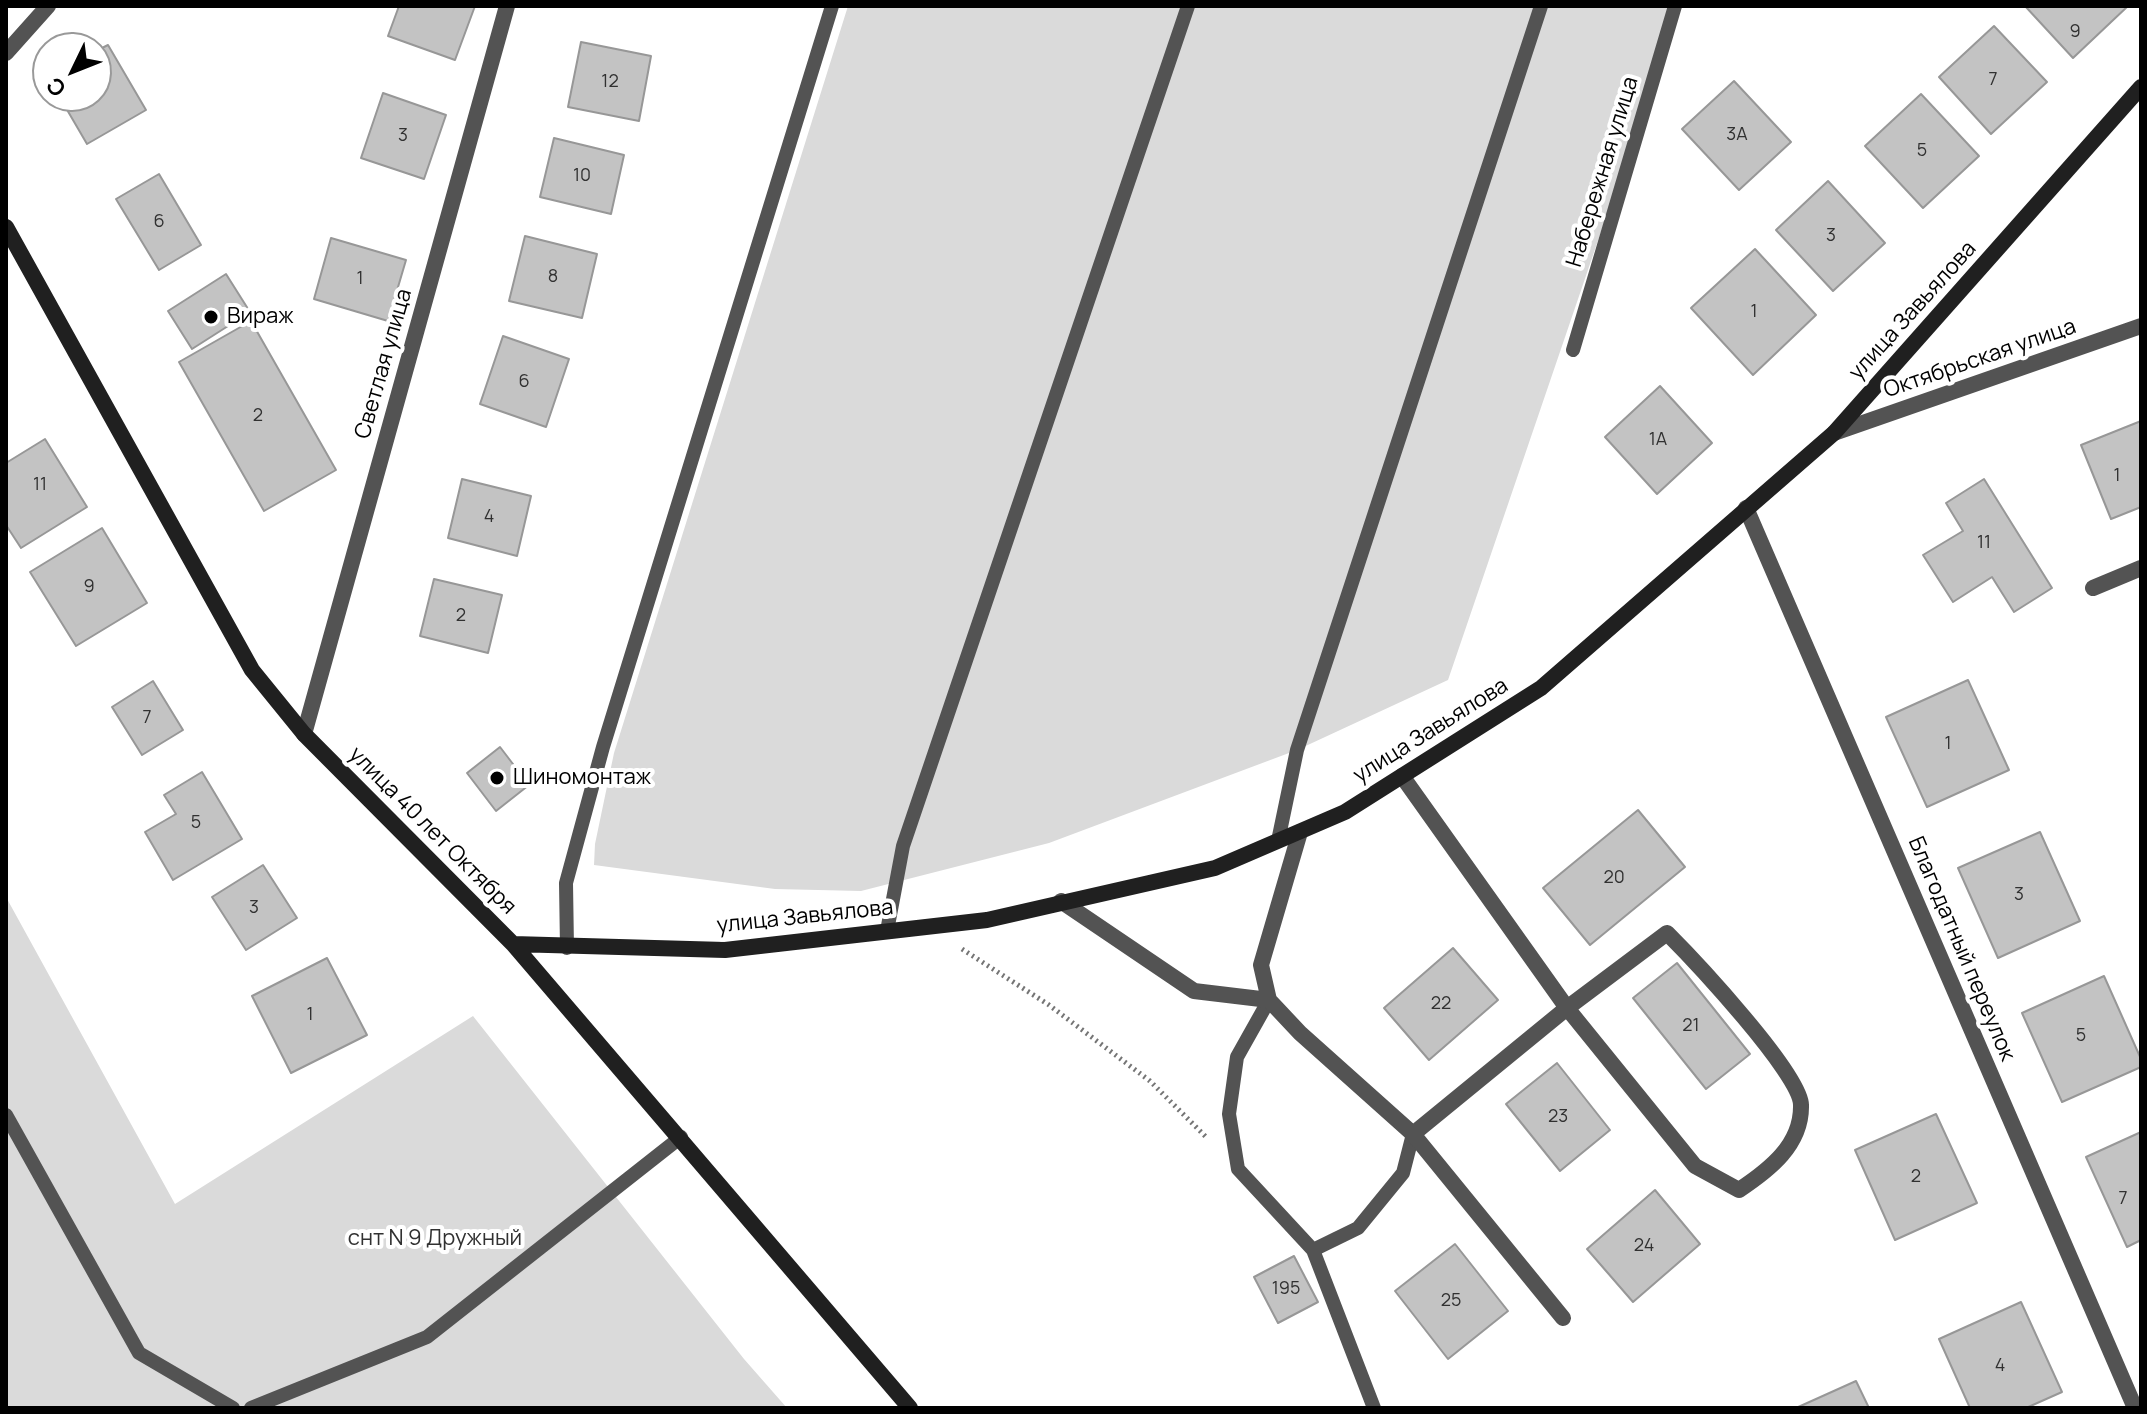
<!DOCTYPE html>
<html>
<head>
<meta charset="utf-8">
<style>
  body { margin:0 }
  #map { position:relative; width:2147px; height:1414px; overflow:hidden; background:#fff; font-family:Manrope,sans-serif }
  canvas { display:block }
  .frame { position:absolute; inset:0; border:8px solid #000; pointer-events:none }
  .north { position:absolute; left:32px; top:32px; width:80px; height:80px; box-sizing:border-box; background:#fff; border:2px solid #999; border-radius:50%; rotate:227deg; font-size:22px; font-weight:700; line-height:32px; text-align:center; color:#000 }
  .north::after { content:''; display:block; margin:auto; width:28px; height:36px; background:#000; clip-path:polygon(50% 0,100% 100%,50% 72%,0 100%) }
</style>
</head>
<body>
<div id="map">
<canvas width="2147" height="1414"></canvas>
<div class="frame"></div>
<div class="north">С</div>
</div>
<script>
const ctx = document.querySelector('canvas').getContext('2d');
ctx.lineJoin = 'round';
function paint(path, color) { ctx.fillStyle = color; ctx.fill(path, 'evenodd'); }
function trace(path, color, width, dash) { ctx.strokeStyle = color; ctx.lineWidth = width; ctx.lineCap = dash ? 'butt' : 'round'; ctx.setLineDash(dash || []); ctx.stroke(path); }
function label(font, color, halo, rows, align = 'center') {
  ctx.font = font + ' Manrope,sans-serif'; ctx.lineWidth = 8; ctx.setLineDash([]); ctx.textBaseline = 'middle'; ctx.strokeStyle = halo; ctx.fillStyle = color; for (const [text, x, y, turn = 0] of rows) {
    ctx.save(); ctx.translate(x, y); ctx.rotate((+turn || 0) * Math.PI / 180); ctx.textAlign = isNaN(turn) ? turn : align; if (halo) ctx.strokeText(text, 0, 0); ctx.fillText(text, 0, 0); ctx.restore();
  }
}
paint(new Path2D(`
  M 848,6 L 1678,6 L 1448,680 L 1297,750 L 1049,843 L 861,891 L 775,889 L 594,865 L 595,844 L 614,753 Z
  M 6,897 L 175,1204 L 473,1016 L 744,1359 L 787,1408 L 6,1408 Z`), '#dadada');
const building = new Path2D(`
  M 399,6 L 475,6 L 455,60 L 388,36 Z
  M 2025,6 L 2128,6 L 2073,58 Z
  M 1994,26 L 2047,82 L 1991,134 L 1939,77 Z
  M 581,42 L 651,56 L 639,121 L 568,107 Z
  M 108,45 L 146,110 L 87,144 L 59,96 L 96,96 L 96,51 Z
  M 1734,81 L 1791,142 L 1739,190 L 1682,129 Z
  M 383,93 L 446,115 L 424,179 L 361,158 Z
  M 1921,94 L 1979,156 L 1923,208 L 1865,146 Z
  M 554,138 L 624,155 L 611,214 L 540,197 Z
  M 159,174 L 201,245 L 159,270 L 116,199 Z
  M 1828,181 L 1885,243 L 1833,291 L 1776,230 Z
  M 525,236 L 597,254 L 582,318 L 509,301 Z
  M 331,238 L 406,260 L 388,321 L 314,299 Z
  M 1755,249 L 1816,315 L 1753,375 L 1691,308 Z
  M 226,274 L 250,312 L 192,349 L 168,311 Z
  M 251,321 L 336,470 L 264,511 L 179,362 Z
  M 503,336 L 569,359 L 546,427 L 480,404 Z
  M 1660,386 L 1712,443 L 1657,494 L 1605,437 Z
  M 2141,421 L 2141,507 L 2111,519 L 2081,445 Z
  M 45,439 L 87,507 L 21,548 L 6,525 L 6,463 Z
  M 462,479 L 531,496 L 517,556 L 448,538 Z
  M 1984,479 L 2052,588 L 2014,612 L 1992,577 L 1953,602 L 1923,555 L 1963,531 L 1946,503 Z
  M 102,528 L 147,603 L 76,646 L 30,572 Z
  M 434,579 L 502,595 L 488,653 L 420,636 Z
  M 1968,680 L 2009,770 L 1927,807 L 1886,717 Z
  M 153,681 L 183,730 L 142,755 L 112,707 Z
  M 500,747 L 529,785 L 496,811 L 467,773 Z
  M 202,772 L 242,839 L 173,880 L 145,832 L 176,814 L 164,795 Z
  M 1638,810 L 1685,867 L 1590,945 L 1543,888 Z
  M 2040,832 L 2080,921 L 1998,958 L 1958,868 Z
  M 263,865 L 297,918 L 246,950 L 212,897 Z
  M 1453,948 L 1498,1000 L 1429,1060 L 1384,1008 Z
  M 327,958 L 367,1035 L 291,1073 L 252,996 Z
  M 1677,963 L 1750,1054 L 1706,1089 L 1633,998 Z
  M 2104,976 L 2141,1059 L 2141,1067 L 2062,1102 L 2022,1013 Z
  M 1557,1063 L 1610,1130 L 1560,1171 L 1506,1104 Z
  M 1936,1114 L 1977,1203 L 1895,1240 L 1855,1150 Z
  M 2141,1132 L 2141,1240 L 2127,1247 L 2086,1157 Z
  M 1655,1190 L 1700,1244 L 1633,1302 L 1587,1249 Z
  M 1455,1244 L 1508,1311 L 1448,1359 L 1395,1291 Z
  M 1294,1256 L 1318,1302 L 1278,1323 L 1254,1277 Z
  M 2021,1302 L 2062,1392 L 2026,1408 L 1970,1408 L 1939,1339 Z
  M 1856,1381 L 1869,1408 L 1796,1408 Z`);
paint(building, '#c3c3c3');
trace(building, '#979797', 2);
trace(new Path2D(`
  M 962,949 L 1049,1005 L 1150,1081 L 1206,1137`), '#757575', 5, [2, 4]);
trace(new Path2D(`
  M 1573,350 L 1675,6
  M 1278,841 L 1297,750 L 1541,6
  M 887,931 L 903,846 L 1188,6
  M 567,948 L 566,883 L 603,747 L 832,6
  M 1269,1000 L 1237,1057 L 1229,1114 L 1238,1169 L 1313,1250 L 1374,1408
  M 6,1115 L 139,1353 L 233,1408
  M 1313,1250 L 1358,1228 L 1403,1173 L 1413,1134
  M 251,1408 L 427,1337 L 681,1137`), '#535353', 14);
trace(new Path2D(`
  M 6,53 L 48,6
  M 1834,433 L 2141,326
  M 1746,508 L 2135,1408
  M 2093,588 L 2141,568
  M 304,734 L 507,6
  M 1402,776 L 1567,1008 L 1695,1166 L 1739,1190 C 1769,1170 1802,1145 1801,1105 C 1801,1074 1693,959 1667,933 L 1567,1008 L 1413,1134
  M 1300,832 L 1261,965 L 1269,1000 L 1300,1033 L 1413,1134 L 1563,1318
  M 1061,901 L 1194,991 L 1269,1000`), '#535353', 16);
trace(new Path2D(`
  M 6,227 L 252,670 L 304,734 L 513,944 L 910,1408
  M 513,944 L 725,950 L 987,920 L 1215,868 L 1345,812 L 1541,688 L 1834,433 L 2141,87`), '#202020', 16);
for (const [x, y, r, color] of [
  [211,317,8,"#000"],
  [497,778,8,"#000"]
]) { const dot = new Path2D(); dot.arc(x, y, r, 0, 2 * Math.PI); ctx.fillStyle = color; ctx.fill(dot); trace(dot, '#fff', 3); }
label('18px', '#313131', null, [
  ["9",2075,32],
  ["7",1993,80],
  ["12",610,82],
  ["3А",1737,135],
  ["3",403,136],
  ["5",1922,151],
  ["10",582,176],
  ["6",159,222],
  ["3",1831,236],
  ["8",553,277],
  ["1",360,279],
  ["1",1754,312],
  ["6",524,382],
  ["2",258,416],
  ["1А",1658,440],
  ["1",2117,476],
  ["11",40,485],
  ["4",489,517],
  ["11",1984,543],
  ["9",89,587],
  ["2",461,616],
  ["7",147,718],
  ["1",1948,744],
  ["5",196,823],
  ["20",1614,878],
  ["3",2019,895],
  ["3",254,908],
  ["22",1441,1004],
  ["1",310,1015],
  ["21",1691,1026],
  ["5",2081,1036],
  ["23",1558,1117],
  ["2",1916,1177],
  ["7",2123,1199],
  ["24",1644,1246],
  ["195",1286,1289],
  ["25",1451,1301],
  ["4",2000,1366]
]);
label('22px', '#000', '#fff', [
  ["Набережная улица",1603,172,-73],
  ["улица Завьялова",1913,311,-48],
  ["Октябрьская улица",1980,359,-19],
  ["Светлая улица",384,364,-74],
  ["улица Завьялова",1431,731,-32],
  ["улица 40 лет Октября",432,831,45],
  ["улица Завьялова",805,917,-6],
  ["Благодатный переулок",1961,949,67]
]);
label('22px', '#000', '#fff', [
  ["Вираж",227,317],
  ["Шиномонтаж",513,778]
], 'left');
label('22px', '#313131', '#fff', [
  ["снт N 9 Дружный",435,1239]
]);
</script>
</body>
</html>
